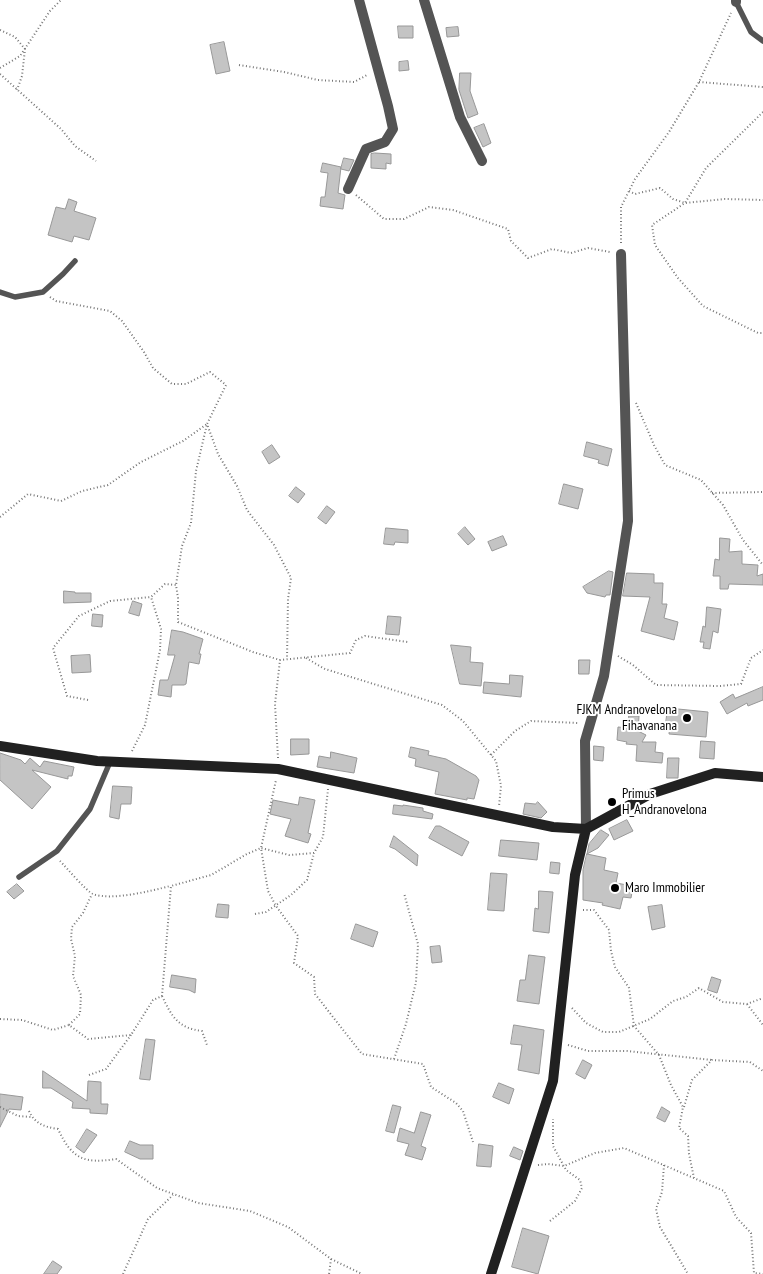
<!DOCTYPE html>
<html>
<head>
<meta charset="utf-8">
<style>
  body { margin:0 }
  canvas { display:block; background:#fff }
</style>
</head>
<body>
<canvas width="763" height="1274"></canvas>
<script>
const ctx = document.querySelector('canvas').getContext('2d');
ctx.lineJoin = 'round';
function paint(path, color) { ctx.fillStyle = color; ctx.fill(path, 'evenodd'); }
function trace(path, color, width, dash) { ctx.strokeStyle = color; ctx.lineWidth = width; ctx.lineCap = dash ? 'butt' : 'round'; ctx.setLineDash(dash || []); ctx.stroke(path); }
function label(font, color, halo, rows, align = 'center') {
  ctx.font = font + ' "PT Sans Narrow",sans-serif'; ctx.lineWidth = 4; ctx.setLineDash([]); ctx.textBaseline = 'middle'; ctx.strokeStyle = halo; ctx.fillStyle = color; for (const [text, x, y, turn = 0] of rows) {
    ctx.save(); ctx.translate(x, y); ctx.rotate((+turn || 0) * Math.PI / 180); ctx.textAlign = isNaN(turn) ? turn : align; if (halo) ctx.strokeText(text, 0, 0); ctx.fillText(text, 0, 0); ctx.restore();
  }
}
const building = new Path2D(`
  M 398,26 L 413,26 L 413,38 L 399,38 Z
  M 458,27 L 459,36 L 447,37 L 446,28 Z
  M 224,42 L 230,71 L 216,74 L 210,45 Z
  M 408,61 L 409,70 L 399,71 L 399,62 Z
  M 460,73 L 471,73 L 470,91 L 478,114 L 468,118 L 459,90 Z
  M 484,124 L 491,143 L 483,147 L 474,128 Z
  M 375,153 L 391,154 L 391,164 L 386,163 L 386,169 L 371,168 L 371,154 Z
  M 344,158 L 354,160 L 349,171 L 341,169 Z
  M 323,163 L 341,167 L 338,193 L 345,195 L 343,209 L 320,206 L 321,197 L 325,197 L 328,173 L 321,172 Z
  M 69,199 L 77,202 L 74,211 L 96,218 L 89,240 L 74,236 L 72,242 L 48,235 L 56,207 L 65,209 Z
  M 587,442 L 612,449 L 608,466 L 598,463 L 599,460 L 584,456 Z
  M 272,445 L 280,457 L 269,464 L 262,452 Z
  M 564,484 L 583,489 L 578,509 L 559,504 Z
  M 296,487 L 305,494 L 298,503 L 289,496 Z
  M 327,506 L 335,512 L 326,524 L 318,518 Z
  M 465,527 L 475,539 L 468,545 L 458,534 Z
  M 386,528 L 408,530 L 408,543 L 395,542 L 394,545 L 384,544 Z
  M 503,536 L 507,545 L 492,551 L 488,542 Z
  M 720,538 L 730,539 L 729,552 L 742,551 L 742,564 L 758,565 L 757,576 L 763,574 L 763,585 L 729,584 L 728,589 L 720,589 L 720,576 L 713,576 L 715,559 L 719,560 Z
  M 609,571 L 613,572 L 610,595 L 606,595 L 605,597 L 587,593 L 583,587 Z
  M 627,573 L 654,574 L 654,583 L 663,583 L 662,604 L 667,604 L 664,618 L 678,622 L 674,640 L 641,631 L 650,597 L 623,596 Z
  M 64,591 L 75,592 L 75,593 L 91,593 L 91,602 L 64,603 Z
  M 133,601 L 142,604 L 139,616 L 129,613 Z
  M 707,607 L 721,609 L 718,633 L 713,631 L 710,649 L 703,648 L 704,642 L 700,642 L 703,626 L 705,627 Z
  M 93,614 L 103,615 L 102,627 L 92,626 Z
  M 388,616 L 401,617 L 399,635 L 386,634 Z
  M 172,630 L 183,632 L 203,639 L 199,654 L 201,654 L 199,664 L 189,662 L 186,684 L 184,685 L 172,685 L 171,697 L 158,695 L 160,680 L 168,680 L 175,655 L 168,655 Z
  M 451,645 L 471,647 L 470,662 L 483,663 L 481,686 L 460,684 Z
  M 90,655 L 91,672 L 72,673 L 71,656 Z
  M 579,660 L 590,660 L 589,674 L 579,674 Z
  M 510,675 L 523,676 L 521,697 L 483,693 L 484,682 L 509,684 Z
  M 763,687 L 763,700 L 748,706 L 747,703 L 727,714 L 720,702 L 733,694 L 735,698 Z
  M 668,708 L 708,712 L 706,737 L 669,734 L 670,724 L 666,723 Z
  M 629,716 L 639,716 L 638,731 L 646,735 L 642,742 L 656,742 L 655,752 L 663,753 L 662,763 L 636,761 L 637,745 L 626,744 L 627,742 L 617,740 L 618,727 L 629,728 Z
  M 291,739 L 309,739 L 309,754 L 291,755 Z
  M 701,741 L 715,742 L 714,759 L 700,758 Z
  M 594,746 L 604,747 L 603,761 L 594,760 Z
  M 411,747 L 429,751 L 428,755 L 446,759 L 476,776 L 479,780 L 474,799 L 467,798 L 467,800 L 435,794 L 439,772 L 415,766 L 416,759 L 409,757 Z
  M 331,752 L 357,758 L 354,773 L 317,767 L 319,756 L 330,758 Z
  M 0,753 L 21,760 L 25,764 L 30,758 L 40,767 L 44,761 L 74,767 L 72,776 L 68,776 L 68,779 L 32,770 L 51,787 L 32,809 L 0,780 Z
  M 668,758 L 679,758 L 678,778 L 667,778 Z
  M 113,786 L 132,787 L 131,804 L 121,804 L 119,819 L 110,817 Z
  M 300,797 L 315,800 L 308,833 L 311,834 L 308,843 L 285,836 L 291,819 L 270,814 L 273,800 L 298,805 Z
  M 538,802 L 547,812 L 541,818 L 523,814 L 525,803 L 535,804 Z
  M 394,805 L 403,806 L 403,805 L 423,808 L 423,811 L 433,814 L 432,819 L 393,814 Z
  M 627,820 L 633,831 L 614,840 L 609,829 Z
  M 436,826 L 440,826 L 469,842 L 462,856 L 429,838 Z
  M 601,830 L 609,835 L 598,848 L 587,854 L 589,844 Z
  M 394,836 L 418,855 L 417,866 L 395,849 L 390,847 Z
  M 501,840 L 539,843 L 537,860 L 499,856 Z
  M 587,854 L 606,858 L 604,870 L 618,873 L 616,883 L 633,886 L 631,898 L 623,897 L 620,909 L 602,905 L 603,903 L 583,900 L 583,870 Z
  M 551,862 L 560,863 L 559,874 L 550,873 Z
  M 491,873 L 507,874 L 504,911 L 488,910 Z
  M 17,884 L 24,891 L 14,899 L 7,892 Z
  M 539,891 L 553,892 L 549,933 L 533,931 L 535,908 L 538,909 Z
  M 218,904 L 229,905 L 228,918 L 216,917 Z
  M 662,905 L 665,927 L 652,930 L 648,907 Z
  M 356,924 L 378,932 L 373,947 L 351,939 Z
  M 440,946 L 442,962 L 432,963 L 430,947 Z
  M 529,955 L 545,957 L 539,1004 L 517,1001 L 520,980 L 525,980 Z
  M 172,975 L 196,979 L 195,993 L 189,990 L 170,987 Z
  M 712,977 L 721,980 L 717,993 L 708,990 Z
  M 514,1025 L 544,1030 L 539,1074 L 518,1070 L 522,1045 L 511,1044 Z
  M 146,1039 L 155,1040 L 150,1080 L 140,1079 Z
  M 583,1060 L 592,1065 L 585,1079 L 576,1074 Z
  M 43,1071 L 87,1101 L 88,1081 L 101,1082 L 101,1104 L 108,1104 L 107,1114 L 90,1113 L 90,1109 L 72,1108 L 73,1102 L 51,1088 L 43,1088 Z
  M 499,1083 L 514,1089 L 509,1104 L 493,1097 Z
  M 0,1094 L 23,1097 L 21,1110 L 9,1109 L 0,1127 Z
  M 393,1105 L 401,1107 L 394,1133 L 386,1131 Z
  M 662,1107 L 670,1112 L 665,1122 L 657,1118 Z
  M 421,1112 L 431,1115 L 421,1146 L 426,1148 L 422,1160 L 405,1155 L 409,1144 L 397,1141 L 400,1128 L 414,1133 Z
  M 87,1129 L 97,1135 L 84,1153 L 76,1147 Z
  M 130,1141 L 140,1145 L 153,1145 L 153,1159 L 140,1159 L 125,1152 Z
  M 479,1144 L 493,1146 L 491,1167 L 477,1166 Z
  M 514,1147 L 523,1151 L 520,1160 L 510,1156 Z
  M 523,1228 L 549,1236 L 538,1274 L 512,1267 Z
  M 53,1261 L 62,1267 L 57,1274 L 44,1274 Z`);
paint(building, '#c4c4c4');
trace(building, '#989898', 1);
trace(new Path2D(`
  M 0,30 L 15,37 L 25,49 L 22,76 L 17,90
  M 239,65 L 284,72 L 318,80 L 354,82 L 367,75
  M 0,68 L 20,56 L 50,11 L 61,0
  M 0,74 L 61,129 L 75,146 L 96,161
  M 699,82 L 763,87
  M 763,112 L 706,168 L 685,203 L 652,225 L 655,245 L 678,278 L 703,306 L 758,333 L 763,333
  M 629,191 L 635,194 L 660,188 L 673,199 L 685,203 L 725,199 L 763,200
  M 356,195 L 384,219 L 404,219 L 429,207 L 453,210 L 508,229 L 511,241 L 528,258 L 552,249 L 571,253 L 588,248 L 610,252
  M 621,243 L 621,207 L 635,179 L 669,132 L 699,82 L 731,13
  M 50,297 L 56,301 L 110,311 L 122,321 L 144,352 L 153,368 L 172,384 L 186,384 L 210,372 L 226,385 L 207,424 L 218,454 L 237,486 L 247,510 L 274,545 L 291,578 L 288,599 L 287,659
  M 636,403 L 654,445 L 665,465 L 701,480 L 723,505 L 743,540 L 763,565
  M 712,493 L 763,492
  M 0,517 L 28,494 L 61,501 L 82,491 L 108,485 L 141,462 L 183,441 L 207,424 L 196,471 L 191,523 L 182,546 L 176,585
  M 618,656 L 633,665 L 656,685 L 720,686 L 741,684 L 751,658 L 763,650
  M 306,658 L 325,669 L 442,705 L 463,721 L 496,761 L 501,786 L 499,806
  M 88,700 L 67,696 L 53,648 L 79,616 L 110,601 L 151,597 L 165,584 L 176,585 L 178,598 L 178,622 L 253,652 L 280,660
  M 132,751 L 145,725 L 160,650 L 161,629 L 151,597
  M 491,755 L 515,731 L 531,721 L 578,723
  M 278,758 L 275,704 L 280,660 L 350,653 L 356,640 L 365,636 L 408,642
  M 328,789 L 323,837 L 314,853 L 289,855 L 261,848 L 268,891 L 276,906 L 298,936 L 294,963 L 314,977 L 315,994 L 362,1054 L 423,1064 L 431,1087 L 456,1103 L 463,1111 L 473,1142
  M 60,861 C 66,867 86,891 93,894 C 111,901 151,891 170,886
  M 583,910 L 594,910 L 609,930 L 611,951 L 615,967 L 629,988 L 634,1026 L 659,1055 L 671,1085 L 683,1107 L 679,1128 L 688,1136 L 689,1154 L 694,1178
  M 255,914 L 266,912 L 291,895 L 307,880 L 314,853
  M 162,996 C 172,1017 178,1028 202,1031 L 207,1045
  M 747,1004 L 763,1025
  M 572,1008 L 586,1023 L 603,1032 L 619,1032 L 650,1019 L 673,1001 L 686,997 L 699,988 L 723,1002 L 747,1004 L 763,998
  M 0,1019 L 22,1020 L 53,1030 L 69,1025 L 88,1039 L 131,1035 L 153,1000 L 162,996 L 171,886 L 211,875 L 247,854 L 261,848 L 276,780
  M 69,1025 L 80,1014 L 81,995 L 73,976 L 75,956 L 71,939 L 72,927 L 83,913 L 92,894
  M 568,1045 L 588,1051 L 627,1051 L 712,1060
  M 394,1059 L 406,1024 L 416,982 L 418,944 L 404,893
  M 89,1075 L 106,1069 L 131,1035
  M 0,1107 L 18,1116 L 31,1117
  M 684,1107 L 692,1080 L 712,1060 L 750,1062 L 763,1071
  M 29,1111 C 35,1124 45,1127 58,1129 C 72,1159 84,1164 116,1159 L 157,1188 L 198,1203 L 250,1211 L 288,1227 L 331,1259 L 329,1274
  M 538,1165 L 548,1164 L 564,1166 L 595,1153 L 624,1148 L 724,1191 L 736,1217 L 751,1233 L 754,1273 L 763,1274
  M 664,1165 L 662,1192 L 656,1209 L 660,1227 L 688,1274
  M 550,1221 L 575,1201 L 582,1188 L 580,1180 L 566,1170 L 553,1146 L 553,1119
  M 331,1259 L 362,1274
  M 123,1274 L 148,1219 L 173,1195`), '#767676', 2, [1, 2.5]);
trace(new Path2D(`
  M 736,2 L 751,32 L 763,41
  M 0,292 L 15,297 L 43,292 L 63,274 L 75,261
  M 19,877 L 57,851 L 90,809 L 110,762`), '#545454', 5.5);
trace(new Path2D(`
  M 424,0 L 460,117 L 482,161
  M 736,2 L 736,0
  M 348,189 L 366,149 L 385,142 L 393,129 L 388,106 L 359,0
  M 586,829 L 585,741 L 604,676 L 628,521 L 621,254`), '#545454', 10);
trace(new Path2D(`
  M 0,746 L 97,761 L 278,769 L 553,827 L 586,829 L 650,794 L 715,773 L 763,777
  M 491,1274 L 553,1081 L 575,875 L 586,829`), '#212121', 10);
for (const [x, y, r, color] of [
  [687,718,5,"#000"],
  [612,802,5,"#000"],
  [615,888,5,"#000"]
]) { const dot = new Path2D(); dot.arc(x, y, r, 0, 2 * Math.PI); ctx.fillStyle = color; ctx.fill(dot); trace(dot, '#fff', 2); }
label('14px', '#000', '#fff', [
  ["FJKM Andranovelona",677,710,"right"],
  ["Fihavanana",677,726,"right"],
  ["Primus",622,794],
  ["H_Andranovelona",622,810],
  ["Maro Immobilier",625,888]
], 'left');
</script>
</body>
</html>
